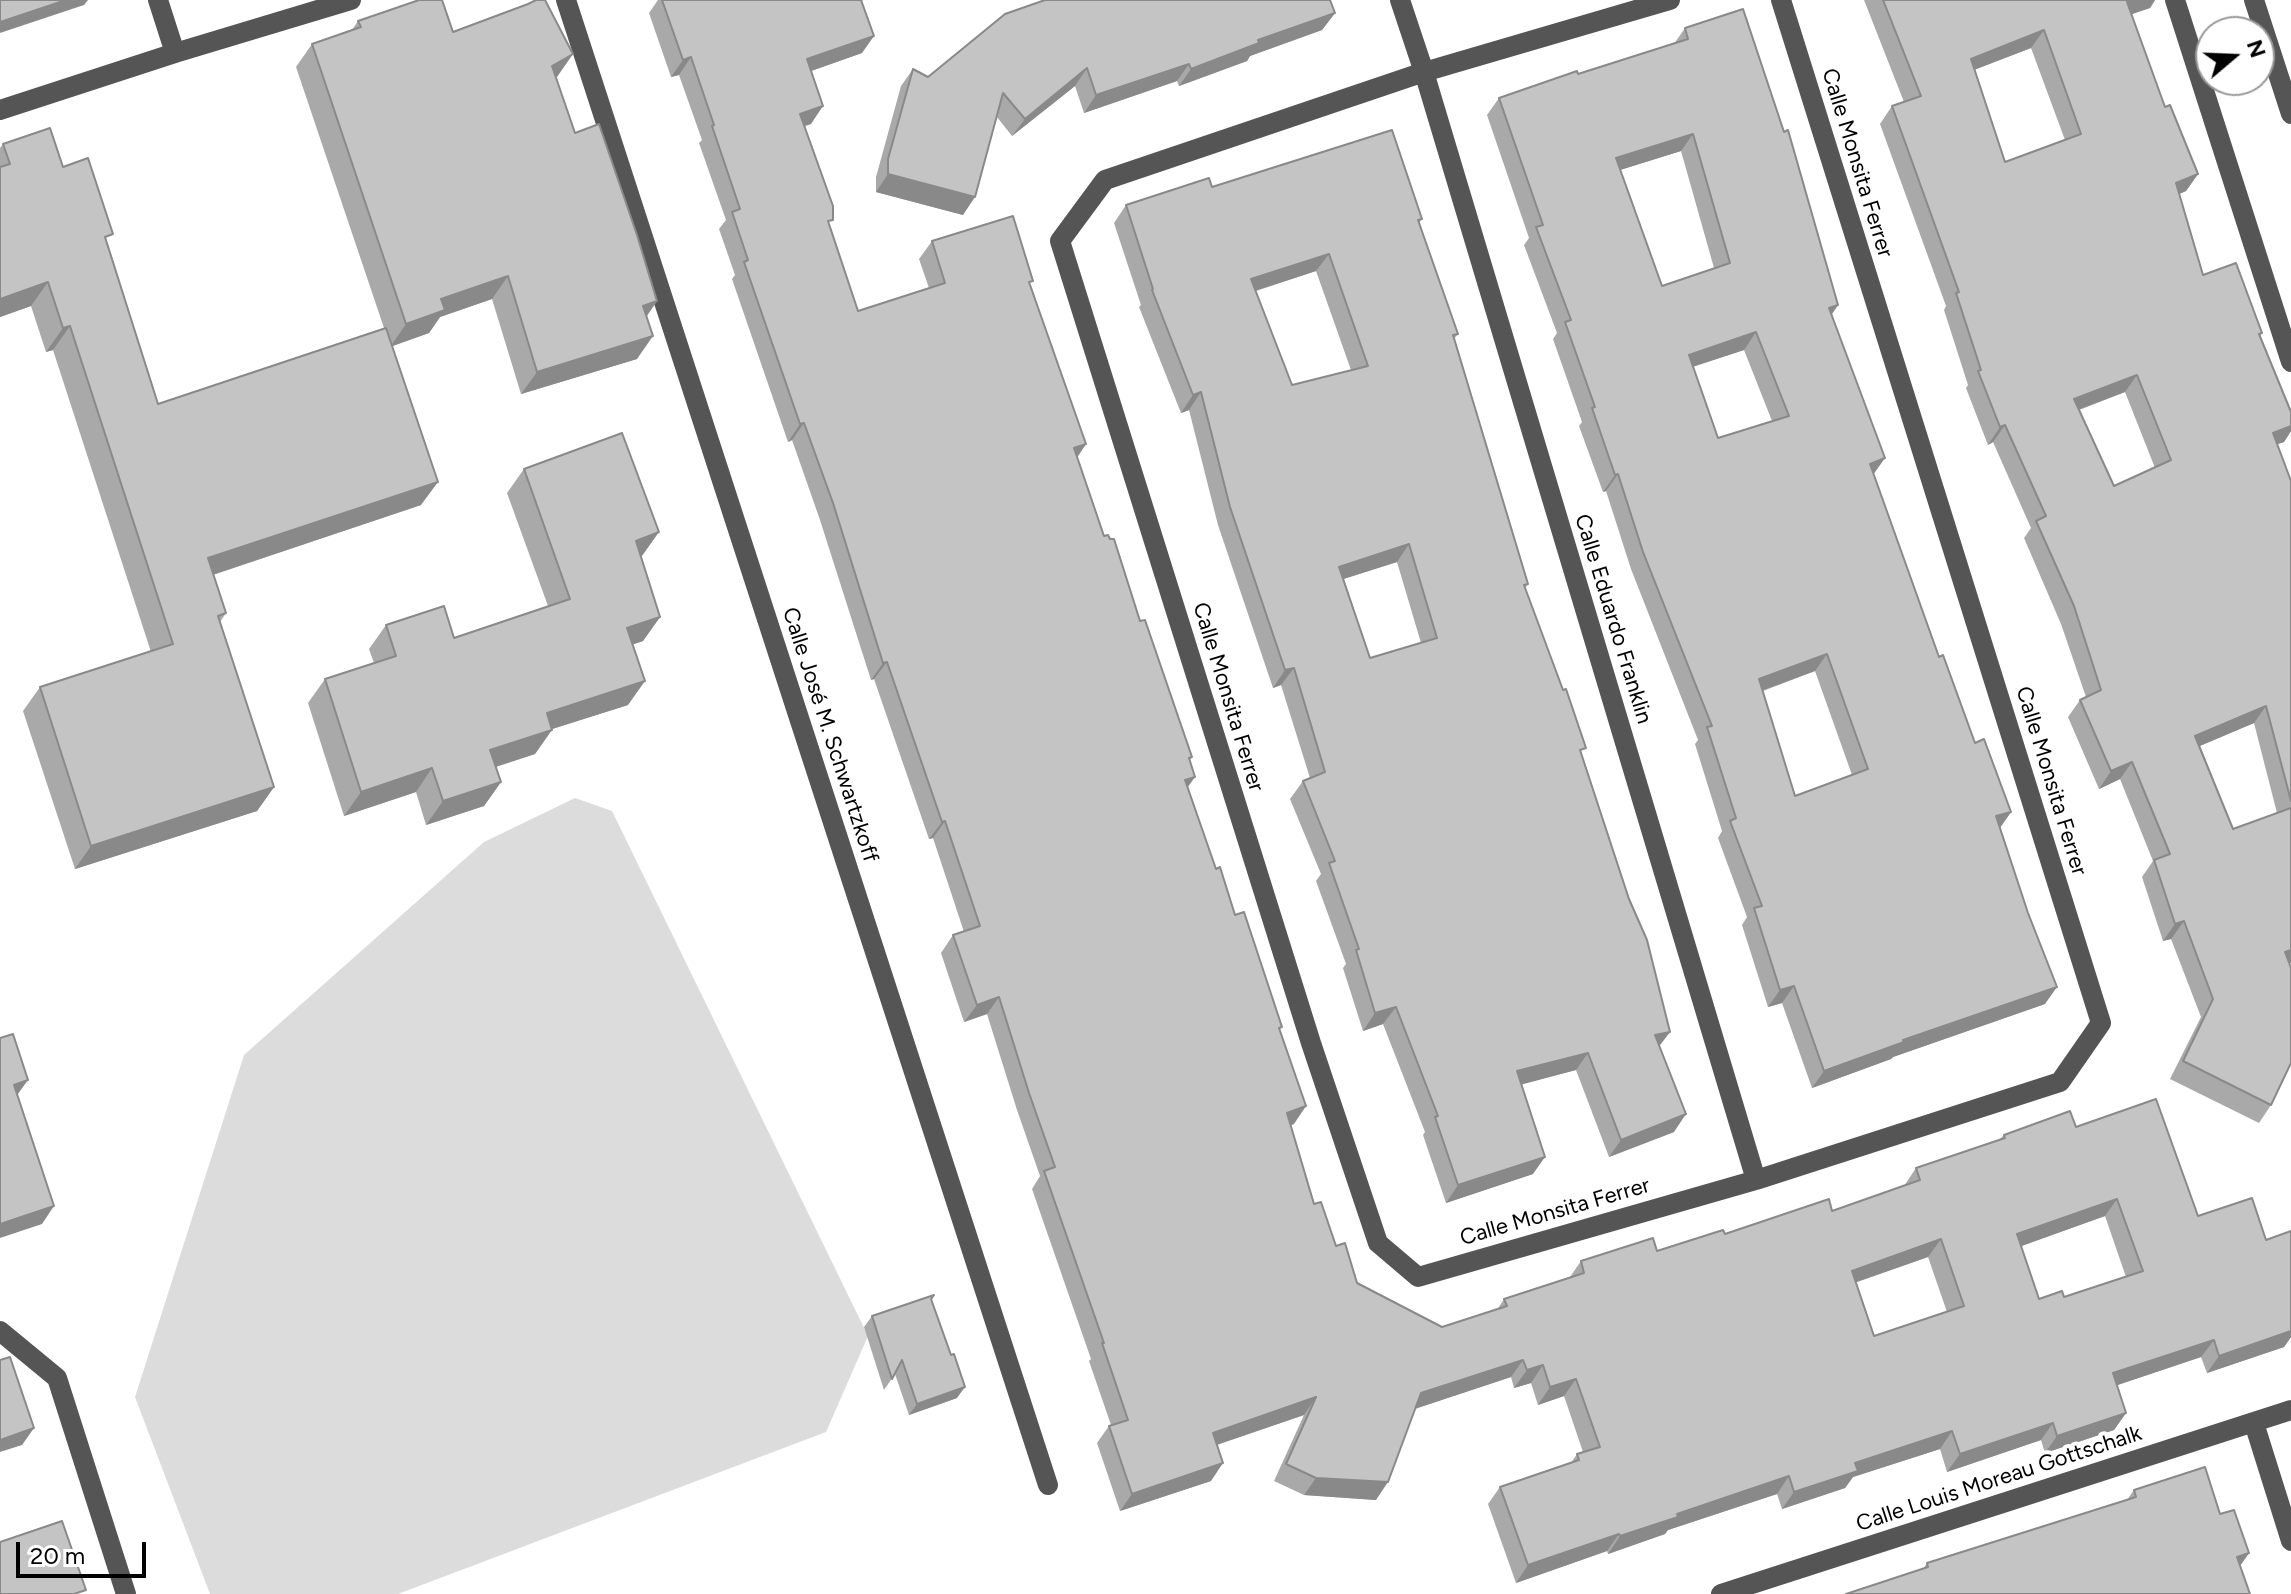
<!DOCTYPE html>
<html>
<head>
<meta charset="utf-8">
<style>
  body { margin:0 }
  #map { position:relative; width:2291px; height:1594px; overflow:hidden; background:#fff; font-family:Figtree,sans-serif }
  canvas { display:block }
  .north { position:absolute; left:2195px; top:16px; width:80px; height:80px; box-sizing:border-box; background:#fff; border:2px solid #999; border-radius:50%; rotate:71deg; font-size:22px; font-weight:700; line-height:32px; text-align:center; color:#000 }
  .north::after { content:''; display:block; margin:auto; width:28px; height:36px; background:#000; clip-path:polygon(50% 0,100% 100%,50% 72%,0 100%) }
  .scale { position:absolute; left:16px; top:1542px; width:130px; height:36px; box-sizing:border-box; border:4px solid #000; border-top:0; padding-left:10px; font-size:24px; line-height:28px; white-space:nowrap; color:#000; -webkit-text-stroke:6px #fff; paint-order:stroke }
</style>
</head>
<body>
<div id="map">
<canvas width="2291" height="1594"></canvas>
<div class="north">N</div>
<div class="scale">20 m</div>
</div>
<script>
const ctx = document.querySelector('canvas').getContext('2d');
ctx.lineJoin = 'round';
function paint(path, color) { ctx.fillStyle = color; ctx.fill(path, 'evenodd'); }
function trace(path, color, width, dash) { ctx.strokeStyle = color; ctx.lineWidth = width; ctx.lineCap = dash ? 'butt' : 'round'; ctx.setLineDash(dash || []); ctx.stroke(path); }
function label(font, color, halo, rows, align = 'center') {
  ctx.font = font + ' Figtree,sans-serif'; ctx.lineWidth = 8; ctx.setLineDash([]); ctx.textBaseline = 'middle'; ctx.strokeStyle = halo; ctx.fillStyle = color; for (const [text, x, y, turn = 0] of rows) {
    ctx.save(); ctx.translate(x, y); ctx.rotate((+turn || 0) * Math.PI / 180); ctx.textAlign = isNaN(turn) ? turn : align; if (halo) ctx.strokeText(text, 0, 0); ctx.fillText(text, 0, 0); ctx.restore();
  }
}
paint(new Path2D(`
  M 575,798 L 612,811 L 868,1336 L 826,1432 L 398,1594 L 210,1594 L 135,1397 L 244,1055 L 484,842 Z`), '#dcdcdc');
trace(new Path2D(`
  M 158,0 L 175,53
  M 566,0 L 1048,1485
  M 1400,0 L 1424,72 L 1756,1180
  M 1670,0 L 1424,72 L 1105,180 L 1060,241 L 1311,1043 L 1378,1243 L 1418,1277 L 1756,1180 L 2060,1082 L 2101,1023 L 1781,0
  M 2175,0 L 2291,362
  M 2254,0 L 2291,114
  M 0,110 L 175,53 L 351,0
  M 0,1331 L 57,1378 L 126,1594
  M 2254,1423 L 2291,1541
  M 1721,1594 L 2291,1410`), '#555', 20);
paint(new Path2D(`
  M 658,0 L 864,0 L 861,1 L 862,53 L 811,71 L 811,124 L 805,126 L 829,225 L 858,311 L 929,288 L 919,259 L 932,241 L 1030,285 L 1086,444 L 1077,457 L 1104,536 L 1140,621 L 1192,757 L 1190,760 L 1188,787 L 1216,869 L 1235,915 L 1280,1031 L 1294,1124 L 1291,1125 L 1314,1204 L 1357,1283 L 1442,1327 L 1497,1310 L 1504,1299 L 1570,1277 L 1581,1261 L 1657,1251 L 1725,1234 L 1832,1211 L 1904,1186 L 1916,1168 L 2000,1139 L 2004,1135 L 2076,1127 L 2198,1216 L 2266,1240 L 2291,1231 L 2291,1337 L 2284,1347 L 2207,1373 L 2201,1357 L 2117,1385 L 2126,1413 L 2114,1430 L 2045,1453 L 2041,1440 L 1947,1472 L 1940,1449 L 1853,1477 L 1845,1488 L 1782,1509 L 1777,1494 L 1668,1530 L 1665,1534 L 1608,1554 L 1607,1551 L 1516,1583 L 1488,1504 L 1500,1487 L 1571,1463 L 1577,1454 L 1583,1452 L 1564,1396 L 1538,1405 L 1531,1383 L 1514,1388 L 1511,1377 L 1415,1409 L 1376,1500 L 1304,1495 L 1274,1481 L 1304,1415 L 1217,1445 L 1211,1481 L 1120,1511 L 1097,1443 L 1109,1426 L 1111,1425 L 1089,1361 L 1091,1359 L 1032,1189 L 1040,1176 L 1017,1110 L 987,1014 L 964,1022 L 941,953 L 953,935 L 964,932 L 933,838 L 929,839 L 874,679 L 871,680 L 820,520 L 792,440 L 788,442 L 732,279 L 735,275 L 719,229 L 726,220 L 699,143 L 702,140 L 679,75 L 671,77 L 649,13 ZM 2105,1216 L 2126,1277 L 2064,1297 L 2039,1299 L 2021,1246 ZM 1928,1257 L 1947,1312 L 1874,1336 L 1856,1282 Z
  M 1864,0 L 2155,0 L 2150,8 L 2131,14 L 2165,107 L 2198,174 L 2186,191 L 2179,194 L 2203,275 L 2262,333 L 2260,336 L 2291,412 L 2291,431 L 2284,442 L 2277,444 L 2291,481 L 2291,963 L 2289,964 L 2271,1105 L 2259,1123 L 2170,1079 L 2201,1017 L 2171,939 L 2163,941 L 2142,877 L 2153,861 L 2120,779 L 2099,789 L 2068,717 L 2080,700 L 2086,697 L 2061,624 L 2024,538 L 2031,528 L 1993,442 L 1988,445 L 1966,388 L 1968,385 L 1944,310 L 1946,306 L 1880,124 L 1892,106 L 1904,102 ZM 2031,48 L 2065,140 L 2005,162 L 1974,70 ZM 2125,392 L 2155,468 L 2114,486 L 2079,410 ZM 2254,723 L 2277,813 L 2233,829 L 2200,746 Z
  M 1335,13 L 1322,30 L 1250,56 L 1247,61 L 1179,86 L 1177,81 L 1084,113 L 1075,86 L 1012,136 L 997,117 L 963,215 L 876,192 L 876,177 L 901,86 L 913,69 L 928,77 Z
  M 358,21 L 453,32 L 557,77 L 556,78 L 575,133 L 657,301 L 647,316 L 637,359 L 521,394 L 492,299 L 440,317 L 429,333 L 392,346 L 421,505 L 213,575 L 226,613 L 220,622 L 274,787 L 257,811 L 75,869 L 23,711 L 40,687 L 151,652 L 53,350 L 46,352 L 31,306 L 0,317 L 0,148 L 3,144 L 63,167 L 107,243 L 158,404 L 384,328 L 296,67 L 312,44 L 352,30 Z
  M 1685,28 L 1838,305 L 1831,315 L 1874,475 L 1939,657 L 1975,743 L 2011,812 L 2000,828 L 2045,1004 L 1893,1057 L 1891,1059 L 1812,1088 L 1782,1003 L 1768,1007 L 1742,925 L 1747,917 L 1718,838 L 1722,831 L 1695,744 L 1698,740 L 1631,569 L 1606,491 L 1603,492 L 1579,426 L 1582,422 L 1553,339 L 1557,333 L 1524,245 L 1529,238 L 1487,115 L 1499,98 L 1674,44 ZM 1681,151 L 1714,268 L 1662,286 L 1620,170 ZM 1744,350 L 1772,421 L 1718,438 L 1693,367 ZM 1815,671 L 1852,775 L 1795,796 L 1763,691 Z
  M 1212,187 L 1422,219 L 1419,223 L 1458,334 L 1454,339 L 1528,584 L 1525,588 L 1582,754 L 1670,1032 L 1659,1046 L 1674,1132 L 1609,1157 L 1576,1070 L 1521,1084 L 1533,1174 L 1446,1203 L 1423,1135 L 1425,1132 L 1383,1024 L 1363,1031 L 1343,968 L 1346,964 L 1316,881 L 1321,874 L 1290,799 L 1303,781 L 1310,778 L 1281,685 L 1273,688 L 1218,525 L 1189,410 L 1181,413 L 1139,307 L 1141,305 L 1114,223 L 1126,205 ZM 1316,271 L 1351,370 L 1292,385 L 1256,291 ZM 1397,562 L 1421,643 L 1370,658 L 1344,579 Z
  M 524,469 L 642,556 L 641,557 L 660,617 L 643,641 L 633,644 L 628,705 L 552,729 L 535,754 L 496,767 L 501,782 L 484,806 L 426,825 L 416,792 L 344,816 L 308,703 L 325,679 L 374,663 L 369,649 L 386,625 L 454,638 L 548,606 L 507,493 Z
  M 931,1299 L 957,1398 L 909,1415 L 895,1374 L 884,1390 L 864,1327 L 872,1316 Z
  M 2134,1490 L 2220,1514 L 2249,1553 L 2240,1566 L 1923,1569 L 1927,1563 L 2127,1500 Z`), '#a9a9a9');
paint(new Path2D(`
  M 66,0 L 88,0 L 84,5 L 0,33 L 0,22 Z
  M 2133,0 L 2155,0 L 2150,8 L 2115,20 L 2127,2 Z
  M 1335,13 L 1322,30 L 1250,56 L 1247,61 L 1179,86 L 1191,69 L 1258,40 Z
  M 2044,30 L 2031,48 L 1958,76 L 1971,59 Z
  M 874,36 L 862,53 L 794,77 L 807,59 Z
  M 573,54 L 557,77 L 536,89 L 552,66 Z
  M 691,57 L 679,75 L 671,77 L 683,60 Z
  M 1189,64 L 1177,81 L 1084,113 L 1096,95 Z
  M 1087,68 L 1075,86 L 1012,136 L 1025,119 Z
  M 823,106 L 811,124 L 788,131 L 800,114 Z
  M 1693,134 L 1681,151 L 1604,175 L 1616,158 Z
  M 888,174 L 975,197 L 963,215 L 876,192 Z
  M 2198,174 L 2186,191 L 2163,201 L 2176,183 Z
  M 1329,254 L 1316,271 L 1239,296 L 1251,279 Z
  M 508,276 L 492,299 L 440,317 L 429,333 L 390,347 L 406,324 L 441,299 Z
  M 48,282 L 31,306 L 0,317 L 0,299 Z
  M 657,301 L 641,324 L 643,306 Z
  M 1838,305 L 1826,323 L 1829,308 Z
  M 70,326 L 53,350 L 46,352 L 63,328 Z
  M 1756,332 L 1744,350 L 1676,372 L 1689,355 Z
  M 653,336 L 637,359 L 521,394 L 537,372 Z
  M 2137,375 L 2125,392 L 2062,416 L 2074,399 Z
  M 1201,392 L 1189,410 L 1181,413 L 1193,395 Z
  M 804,423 L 792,440 L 788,442 L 800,424 Z
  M 2005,425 L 1993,442 L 1988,445 L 2000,427 Z
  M 2291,426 L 2291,431 L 2284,442 L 2261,450 L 2273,433 Z
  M 1086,444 L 1074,462 L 1074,448 Z
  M 1885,458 L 1873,475 L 1870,464 Z
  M 1618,474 L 1606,491 L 1603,492 L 1615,475 Z
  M 438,482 L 421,505 L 191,582 L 208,558 Z
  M 659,532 L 642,556 L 619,565 L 636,541 Z
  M 1409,544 L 1397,562 L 1327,584 L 1339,567 Z
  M 660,617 L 643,641 L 611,652 L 627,628 Z
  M 1827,654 L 1815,671 L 1747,696 L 1759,679 Z
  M 887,662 L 874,679 L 871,680 L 883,663 Z
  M 1294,668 L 1281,685 L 1273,688 L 1285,670 Z
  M 645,681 L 628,705 L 530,736 L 547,713 Z
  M 2266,706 L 2254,723 L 2183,753 L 2195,736 Z
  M 552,730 L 535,754 L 473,774 L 490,750 Z
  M 2132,762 L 2120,779 L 2099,789 L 2111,771 Z
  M 432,768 L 416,792 L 344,816 L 361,792 Z
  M 1195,777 L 1182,795 L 1185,780 Z
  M 501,782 L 484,806 L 426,825 L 443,801 Z
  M 274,787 L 257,811 L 75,869 L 91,846 Z
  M 2011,812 L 1999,829 L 1996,816 Z
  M 945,821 L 933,838 L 929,839 L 942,822 Z
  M 2184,921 L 2171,939 L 2163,941 L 2175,924 Z
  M 2291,950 L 2291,963 L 2273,970 L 2285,952 Z
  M 1794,986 L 1782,1003 L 1768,1007 L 1780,990 Z
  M 2057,987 L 2045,1004 L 1893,1057 L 1891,1059 L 1812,1088 L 1824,1071 L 1903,1040 Z
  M 999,997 L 987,1014 L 964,1022 L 977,1005 Z
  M 1396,1007 L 1383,1024 L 1363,1031 L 1375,1013 Z
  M 1670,1032 L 1657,1049 L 1655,1035 Z
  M 1588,1053 L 1576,1070 L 1505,1089 L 1517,1071 Z
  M 28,1080 L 15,1098 L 14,1085 Z
  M 1306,1106 L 1294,1124 L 1275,1130 L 1287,1113 Z
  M 1686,1114 L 1674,1132 L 1609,1157 L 1621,1140 Z
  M 1545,1157 L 1533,1174 L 1446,1203 L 1458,1185 Z
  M 2117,1199 L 2105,1216 L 2005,1252 L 2017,1234 Z
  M 54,1206 L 42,1224 L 0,1238 L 0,1224 Z
  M 1941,1239 L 1928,1257 L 1840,1288 L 1852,1271 Z
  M 2291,1331 L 2291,1337 L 2284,1347 L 2207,1373 L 2219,1356 Z
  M 2214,1340 L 2201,1357 L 2100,1391 L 2113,1373 Z
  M 1523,1360 L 1511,1377 L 1408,1411 L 1421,1393 Z
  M 1543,1365 L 1531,1383 L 1514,1388 L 1527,1370 Z
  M 1576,1379 L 1564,1396 L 1538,1405 L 1550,1387 Z
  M 965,1387 L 957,1398 L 909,1415 L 917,1404 Z
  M 1316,1397 L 1304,1415 L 1201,1450 L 1213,1433 Z
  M 2126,1413 L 2114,1430 L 2045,1453 L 2057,1436 Z
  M 2053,1423 L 2041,1440 L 1947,1472 L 1960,1454 Z
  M 34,1428 L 22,1445 L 0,1452 L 0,1440 Z
  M 1952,1431 L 1940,1449 L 1853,1477 L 1845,1488 L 1782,1509 L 1794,1492 L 1855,1463 Z
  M 1223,1463 L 1211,1481 L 1120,1511 L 1132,1494 Z
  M 1789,1476 L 1777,1494 L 1668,1530 L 1665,1534 L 1608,1554 L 1620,1536 L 1677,1514 Z
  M 1316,1478 L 1388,1482 L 1376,1500 L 1304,1495 Z
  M 1619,1534 L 1607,1551 L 1516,1583 L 1528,1565 Z
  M 2249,1553 L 2237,1570 L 2237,1557 Z`), '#898989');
const building = new Path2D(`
  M 0,0 L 66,0 L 0,22 Z
  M 419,0 L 442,0 L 453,32 L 528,4 L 536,0 L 545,0 L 573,54 L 552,66 L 575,133 L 599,124 L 637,235 L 657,301 L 643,306 L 653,336 L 537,372 L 508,276 L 441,299 L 445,310 L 406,324 L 312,44 L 361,27 L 358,21 Z
  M 662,0 L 861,0 L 874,36 L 807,59 L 823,106 L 800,114 L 833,206 L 833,220 L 828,221 L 858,311 L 945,283 L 932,241 L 1013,216 L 1033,281 L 1029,282 L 1086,444 L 1074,448 L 1104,536 L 1108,535 L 1110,539 L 1114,539 L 1140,621 L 1145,620 L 1192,757 L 1189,758 L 1195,777 L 1185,780 L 1216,869 L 1220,867 L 1235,915 L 1244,912 L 1282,1027 L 1279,1028 L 1306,1106 L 1287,1113 L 1314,1204 L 1321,1202 L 1336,1246 L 1345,1243 L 1357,1283 L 1442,1327 L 1507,1306 L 1504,1299 L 1584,1273 L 1581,1261 L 1653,1238 L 1657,1251 L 1723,1230 L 1725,1234 L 1829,1199 L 1832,1211 L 1920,1180 L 1916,1168 L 2005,1138 L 2004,1135 L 2070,1111 L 2076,1127 L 2156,1099 L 2198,1216 L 2252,1198 L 2266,1240 L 2291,1231 L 2291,1331 L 2219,1356 L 2214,1340 L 2113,1373 L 2126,1413 L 2057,1436 L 2053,1423 L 1960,1454 L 1952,1431 L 1855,1463 L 1858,1471 L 1794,1492 L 1789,1476 L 1677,1514 L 1678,1517 L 1620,1536 L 1619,1534 L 1528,1565 L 1500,1487 L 1579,1460 L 1577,1454 L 1600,1447 L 1576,1379 L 1550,1387 L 1543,1365 L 1527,1370 L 1523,1360 L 1421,1393 L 1388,1482 L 1316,1478 L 1286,1464 L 1316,1397 L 1213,1433 L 1223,1463 L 1132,1494 L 1109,1426 L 1128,1420 L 1102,1343 L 1104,1343 L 1044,1171 L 1055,1167 L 1029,1093 L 999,997 L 977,1005 L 953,935 L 980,926 L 945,821 L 942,822 L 887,662 L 883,663 L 833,503 L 804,423 L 800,424 L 744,262 L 748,260 L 732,212 L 740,209 L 712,126 L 714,125 L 691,57 L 683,60 ZM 2117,1199 L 2143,1271 L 2064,1297 L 2062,1291 L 2039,1299 L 2017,1234 ZM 1941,1239 L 1964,1306 L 1874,1336 L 1852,1271 Z
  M 1045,0 L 1330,0 L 1335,13 L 1258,40 L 1259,43 L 1191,69 L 1189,64 L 1096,95 L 1087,68 L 1025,119 L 1003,93 L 975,197 L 888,174 L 888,159 L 913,69 L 928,77 L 1005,14 Z
  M 1883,0 L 2133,0 L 2127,2 L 2165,107 L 2170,105 L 2198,174 L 2176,183 L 2203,275 L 2236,263 L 2262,333 L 2259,334 L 2291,412 L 2291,426 L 2273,433 L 2291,481 L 2291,801 L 2266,706 L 2195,736 L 2233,829 L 2291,808 L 2291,950 L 2285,952 L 2291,968 L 2291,1063 L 2271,1105 L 2183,1061 L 2213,999 L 2184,921 L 2175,924 L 2154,860 L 2170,854 L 2132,762 L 2111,771 L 2080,700 L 2101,690 L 2074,606 L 2036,521 L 2046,516 L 2005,425 L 2000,427 L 1978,371 L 1981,370 L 1956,293 L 1959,292 L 1892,106 L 1921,96 ZM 2044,30 L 2081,134 L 2005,162 L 1971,59 ZM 2137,375 L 2171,460 L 2114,486 L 2074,399 Z
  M 1743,9 L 1784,132 L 1788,130 L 1838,305 L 1829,308 L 1885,458 L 1870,464 L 1939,657 L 1943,655 L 1975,743 L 1984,739 L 2011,812 L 1996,816 L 2028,913 L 2057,987 L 1903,1040 L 1904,1042 L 1824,1071 L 1794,986 L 1780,990 L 1754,908 L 1762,906 L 1730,821 L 1736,818 L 1707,727 L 1712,726 L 1643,552 L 1618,474 L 1615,475 L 1592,408 L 1595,407 L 1565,322 L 1571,320 L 1536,227 L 1543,225 L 1499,98 L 1577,71 L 1578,74 L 1688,39 L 1685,28 ZM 1693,134 L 1730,263 L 1662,286 L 1616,158 ZM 1756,332 L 1789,416 L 1718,438 L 1689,355 ZM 1827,654 L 1868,769 L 1795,796 L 1759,679 Z
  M 50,128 L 63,167 L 88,158 L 113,234 L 105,237 L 158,404 L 386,328 L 438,482 L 208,558 L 226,613 L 218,616 L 274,787 L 91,846 L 40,687 L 173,644 L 70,326 L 63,328 L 48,282 L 0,299 L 0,167 L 10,164 L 3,144 Z
  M 1392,130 L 1422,219 L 1418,220 L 1458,334 L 1453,335 L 1528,584 L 1524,585 L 1563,690 L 1566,689 L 1586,748 L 1580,750 L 1629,899 L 1647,940 L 1670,1032 L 1655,1035 L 1686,1114 L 1621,1140 L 1588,1053 L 1517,1071 L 1545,1157 L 1458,1185 L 1435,1117 L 1438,1116 L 1396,1007 L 1375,1013 L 1356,950 L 1359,949 L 1329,863 L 1335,861 L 1303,781 L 1325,772 L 1294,668 L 1285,670 L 1230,507 L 1201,392 L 1193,395 L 1152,290 L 1153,289 L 1126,205 L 1209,178 L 1212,187 ZM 1329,254 L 1368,366 L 1292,385 L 1251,279 ZM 1409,544 L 1437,638 L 1370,658 L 1339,567 Z
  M 622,433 L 659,532 L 636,541 L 660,617 L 627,628 L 645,681 L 547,713 L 552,730 L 490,750 L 501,782 L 443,801 L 432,768 L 361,792 L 325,679 L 396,656 L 386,625 L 444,606 L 454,638 L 570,599 L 524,469 Z
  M 13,1034 L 28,1080 L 14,1085 L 54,1206 L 0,1224 L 0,1038 Z
  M 934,1295 L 931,1299 L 951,1355 L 954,1354 L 965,1387 L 917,1404 L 902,1360 L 892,1379 L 872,1316 Z
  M 10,1357 L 34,1428 L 0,1440 L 0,1360 Z
  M 2205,1467 L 2220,1514 L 2234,1510 L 2249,1553 L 2237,1557 L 2250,1594 L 1846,1594 L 1928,1567 L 1927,1563 L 2136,1497 L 2134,1490 Z
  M 62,1521 L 86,1590 L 74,1594 L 0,1594 L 0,1542 Z`);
paint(building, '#c4c4c4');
trace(building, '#898989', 2);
label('22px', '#000', '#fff', [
  ["Calle Monsita Ferrer",1857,163,73],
  ["Calle Eduardo Franklin",1613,619,73],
  ["Calle Monsita Ferrer",1228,697,73],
  ["Calle José M. Schwartzkoff",830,735,72],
  ["Calle Monsita Ferrer",2051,781,73],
  ["Calle Monsita Ferrer",1555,1212,-16],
  ["Calle Louis Moreau Gottschalk",1999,1479,-18]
]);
</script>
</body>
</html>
